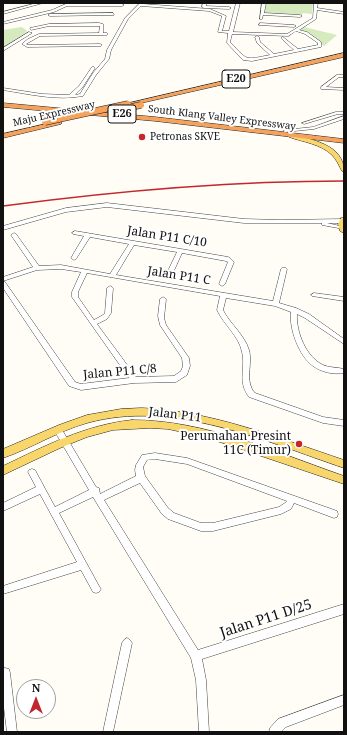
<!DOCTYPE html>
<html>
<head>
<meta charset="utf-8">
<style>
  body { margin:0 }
  #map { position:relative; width:347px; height:735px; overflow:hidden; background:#fffdf5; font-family:"Noto Serif",serif }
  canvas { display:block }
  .frame { position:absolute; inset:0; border:4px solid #111; pointer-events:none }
  .north { position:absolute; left:16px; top:679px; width:40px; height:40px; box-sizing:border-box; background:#fff; border:1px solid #a0a0a0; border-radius:50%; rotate:0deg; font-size:11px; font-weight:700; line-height:16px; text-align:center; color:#111 }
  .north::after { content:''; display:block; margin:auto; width:14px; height:18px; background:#c4262e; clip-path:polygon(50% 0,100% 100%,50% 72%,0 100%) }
</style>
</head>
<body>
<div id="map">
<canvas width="347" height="735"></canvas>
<div class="frame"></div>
<div class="north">N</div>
</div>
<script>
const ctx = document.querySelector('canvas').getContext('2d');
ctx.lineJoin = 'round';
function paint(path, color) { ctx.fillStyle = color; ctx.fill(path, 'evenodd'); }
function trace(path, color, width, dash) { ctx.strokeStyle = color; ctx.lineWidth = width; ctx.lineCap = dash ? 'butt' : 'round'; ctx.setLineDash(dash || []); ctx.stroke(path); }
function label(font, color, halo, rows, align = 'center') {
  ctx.font = font + ' "Noto Serif",serif'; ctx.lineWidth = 4; ctx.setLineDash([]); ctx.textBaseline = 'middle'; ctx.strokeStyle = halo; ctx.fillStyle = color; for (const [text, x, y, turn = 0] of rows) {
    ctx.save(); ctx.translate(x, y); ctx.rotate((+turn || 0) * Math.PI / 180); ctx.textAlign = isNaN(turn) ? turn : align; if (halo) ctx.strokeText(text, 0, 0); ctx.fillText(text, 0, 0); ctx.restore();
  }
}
paint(new Path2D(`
  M 266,3 L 313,3 L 312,14 L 303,13 L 302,15 L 297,14 L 297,16 L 264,13 Z
  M 22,27 L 27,31 C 24,35 9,42 3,48 L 3,30 Z
  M 304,27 L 337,35 L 324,46 L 307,32 L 299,30 Z`), '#d5ebbd');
const minor = new Path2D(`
  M 37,3 L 43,3 L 3,14 L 3,12 Z
  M 68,3 L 73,3 L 72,4 L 122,4 L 124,5 L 122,6 L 67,6 L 54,12 L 3,24 L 3,22 L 52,10 Z
  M 140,3 L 144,3 L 143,4 L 210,9 L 226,16 L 222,31 L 229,31 L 236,3 L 240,3 L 233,32 L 287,34 L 313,18 L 314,3 L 318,3 L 317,8 L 344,12 L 344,14 L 317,10 L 316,19 L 299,30 L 307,32 L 321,42 L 321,47 L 252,61 L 243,60 L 227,43 L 228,33 L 218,32 L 222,16 L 209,11 L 141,6 L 128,19 L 111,50 L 109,59 L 96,75 L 83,96 C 56,101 29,94 3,90 L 3,88 L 42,94 L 69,95 L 79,86 L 92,67 L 94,67 L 95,68 L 82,88 L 75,95 L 80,94 L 93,73 L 105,59 L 107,50 L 125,18 ZM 296,31 L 305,34 L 318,43 L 318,45 L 298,49 L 283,37 L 282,37 L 282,39 L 294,50 L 274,54 L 260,42 L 259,37 L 257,36 L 255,37 L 257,43 L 270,55 C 244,60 248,61 230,42 L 232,34 L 288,36 Z
  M 203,3 L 207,3 L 206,6 L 229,7 L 231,8 L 229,9 L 204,8 L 202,7 Z
  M 262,3 L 266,3 L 264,13 L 300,15 L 302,16 L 300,17 L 263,15 L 262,19 L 260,19 Z
  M 113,13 L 114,15 L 50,16 L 48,15 L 50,14 Z
  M 99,23 L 103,24 L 103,33 L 107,33 L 107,35 L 40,36 L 26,44 L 28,45 L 100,44 L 102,45 L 101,46 L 27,47 L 22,44 L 28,39 L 39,34 L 99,33 L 100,26 L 49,26 L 31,30 L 30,28 L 49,24 Z
  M 260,23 L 294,25 L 296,26 L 294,27 L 259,25 Z
  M 29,32 L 32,33 L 3,51 L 3,48 Z
  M 337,75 L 344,75 L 344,77 L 339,77 L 326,87 L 344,88 L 344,90 L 321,89 L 321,87 Z
  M 336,112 L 344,112 L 344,114 L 338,114 L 304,124 L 302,123 Z
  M 344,116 L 344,119 L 314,129 L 285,132 L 283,131 L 285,130 L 313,127 Z
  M 107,203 L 244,219 L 281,220 L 343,219 L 344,220 L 343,223 L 327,223 L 344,227 L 344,229 L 322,225 L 322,223 L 244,223 L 107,207 L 66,212 L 3,230 L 3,226 L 66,208 Z
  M 75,231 L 228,257 L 230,258 L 234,262 L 225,284 L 222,286 L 219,284 L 228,262 L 226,261 L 182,253 L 172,275 L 169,277 L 166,275 L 177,252 L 134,245 L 116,275 L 273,301 L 281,269 L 282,268 L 286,268 L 287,269 L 279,303 L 296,308 L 309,314 L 344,339 L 344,344 L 305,318 L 297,314 C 296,332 306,357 323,365 C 329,368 337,367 344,369 L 344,373 C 334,375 321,372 313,366 C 299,356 289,329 291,312 L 275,306 L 226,298 L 223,310 C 230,324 244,334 249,350 C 253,364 244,381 255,393 L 323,417 L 344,420 L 344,426 L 323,423 L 249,397 C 237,381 246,369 242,352 C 239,336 224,325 217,310 L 220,296 L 87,273 L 78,292 L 78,297 L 94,320 L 103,315 L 105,313 L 107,288 L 110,286 L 112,287 L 113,288 L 111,313 L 107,319 L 97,324 L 136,377 L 174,376 L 181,371 L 183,366 L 182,358 L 160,325 L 158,316 L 160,299 L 163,297 L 166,299 L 164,318 L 166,325 L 189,358 L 190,366 L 187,375 L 176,382 L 134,383 L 81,390 L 69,386 L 3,288 L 3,281 L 5,282 L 75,382 L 81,384 L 129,378 L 72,297 L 72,292 L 81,272 L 61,269 L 37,270 L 3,281 L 3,277 L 33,267 L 11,235 L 14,233 L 16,234 L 39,266 L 61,265 L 110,274 L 129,244 L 90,237 L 76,259 L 74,260 L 71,258 L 84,236 L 73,234 L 72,233 Z
  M 314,293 L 344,297 L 344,301 L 312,296 L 311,295 Z
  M 58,427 L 61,428 L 96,487 L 99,488 L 100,494 L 136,476 L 135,470 L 136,465 L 142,455 L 155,453 L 187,458 L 337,511 L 338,514 L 337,517 L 334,518 L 294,503 L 291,509 L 281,514 L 213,531 L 201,531 L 168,519 L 162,514 L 140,483 L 104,500 L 198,650 L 344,604 L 344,614 L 202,659 L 206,680 L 209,732 L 199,732 L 196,680 L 191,658 L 93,497 L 59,513 L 99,586 L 101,589 L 99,592 L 96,593 L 93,592 L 81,570 L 3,594 L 3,586 L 77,562 L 40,494 L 3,511 L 3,503 L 36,487 L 28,472 L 29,470 L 32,469 L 35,470 L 55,507 L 89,490 L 54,430 L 55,428 ZM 155,459 L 187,464 L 287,501 L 285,503 L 279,507 L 213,523 L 201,523 L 174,513 L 168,508 L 145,476 L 143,467 L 147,460 Z
  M 127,638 L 130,640 L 132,643 L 113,732 L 103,732 L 122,643 L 124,640 Z
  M 5,668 L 9,669 L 10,673 L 17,732 L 7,732 L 3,700 L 3,669 Z
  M 344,695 L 344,705 L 286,727 L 281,732 L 269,732 L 270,728 L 278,719 Z`);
const major = new Path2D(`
  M 291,134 C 312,140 344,144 344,172 L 342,171 C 339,166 337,160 332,155 C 321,144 303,142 289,137 L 288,136 Z
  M 341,218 L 344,218 L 344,233 L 340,231 L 338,224 Z
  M 142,408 C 212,411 278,438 344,460 L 344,468 C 264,441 173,399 87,423 C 58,431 32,448 3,458 L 3,449 L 59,425 L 87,415 L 121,409 Z
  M 132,420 C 205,420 275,452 344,476 L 344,484 L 205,437 L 168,429 L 150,428 L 113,430 L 87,437 L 60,448 L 3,475 L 3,466 C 45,446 85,425 132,420 Z`);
const highway = new Path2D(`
  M 344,53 L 344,57 L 128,106 L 125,104 Z
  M 3,103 L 155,117 L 344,139 L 344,143 L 155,121 L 3,107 Z
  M 59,121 L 62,123 L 61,124 L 3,138 L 3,134 Z`);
trace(minor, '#444', 1);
trace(major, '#222', 1);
trace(highway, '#222', 1);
paint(minor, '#fff');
paint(major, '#f9d66b');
paint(highway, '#f5a25d');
trace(new Path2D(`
  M 3,206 C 116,191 230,181 344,181`), '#c4262e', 1.5);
const highwayBridge = new Path2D(`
  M 122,109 L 141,105
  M 45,122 L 128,104`);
trace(highwayBridge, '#222', 7, []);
trace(highwayBridge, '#f5a25d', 6);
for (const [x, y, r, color] of [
  [142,137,4,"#c4262e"],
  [299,444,4,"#c4262e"]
]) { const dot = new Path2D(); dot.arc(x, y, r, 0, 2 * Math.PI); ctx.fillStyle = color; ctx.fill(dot); trace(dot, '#fff', 1.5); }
label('10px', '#111', '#fff', [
  ["Maju Expressway",54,114,-13],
  ["South Klang Valley Expressway",222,118,7]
]);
label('10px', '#111', '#fff', [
  ["Petronas SKVE",150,137]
], 'left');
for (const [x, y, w] of [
  [236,79,28],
  [122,114,28]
]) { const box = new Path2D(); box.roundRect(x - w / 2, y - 9, w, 18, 3); ctx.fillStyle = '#fff'; ctx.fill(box); trace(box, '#111', 1); }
label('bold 11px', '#111', null, [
  ["E20",236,79],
  ["E26",122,114]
]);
label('12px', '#111', '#fff', [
  ["Jalan P11 C/10",167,237,9],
  ["Jalan P11 C",179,276,9],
  ["Jalan P11 C/8",120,372,-5],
  ["Jalan P11",175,415,7]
]);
label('12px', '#111', '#fff', [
  ["Perumahan Presint",291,437],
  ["11C (Timur)",291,451]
], 'right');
label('14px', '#111', '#fff', [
  ["Jalan P11 D/25",266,619,-18]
]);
</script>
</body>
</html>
